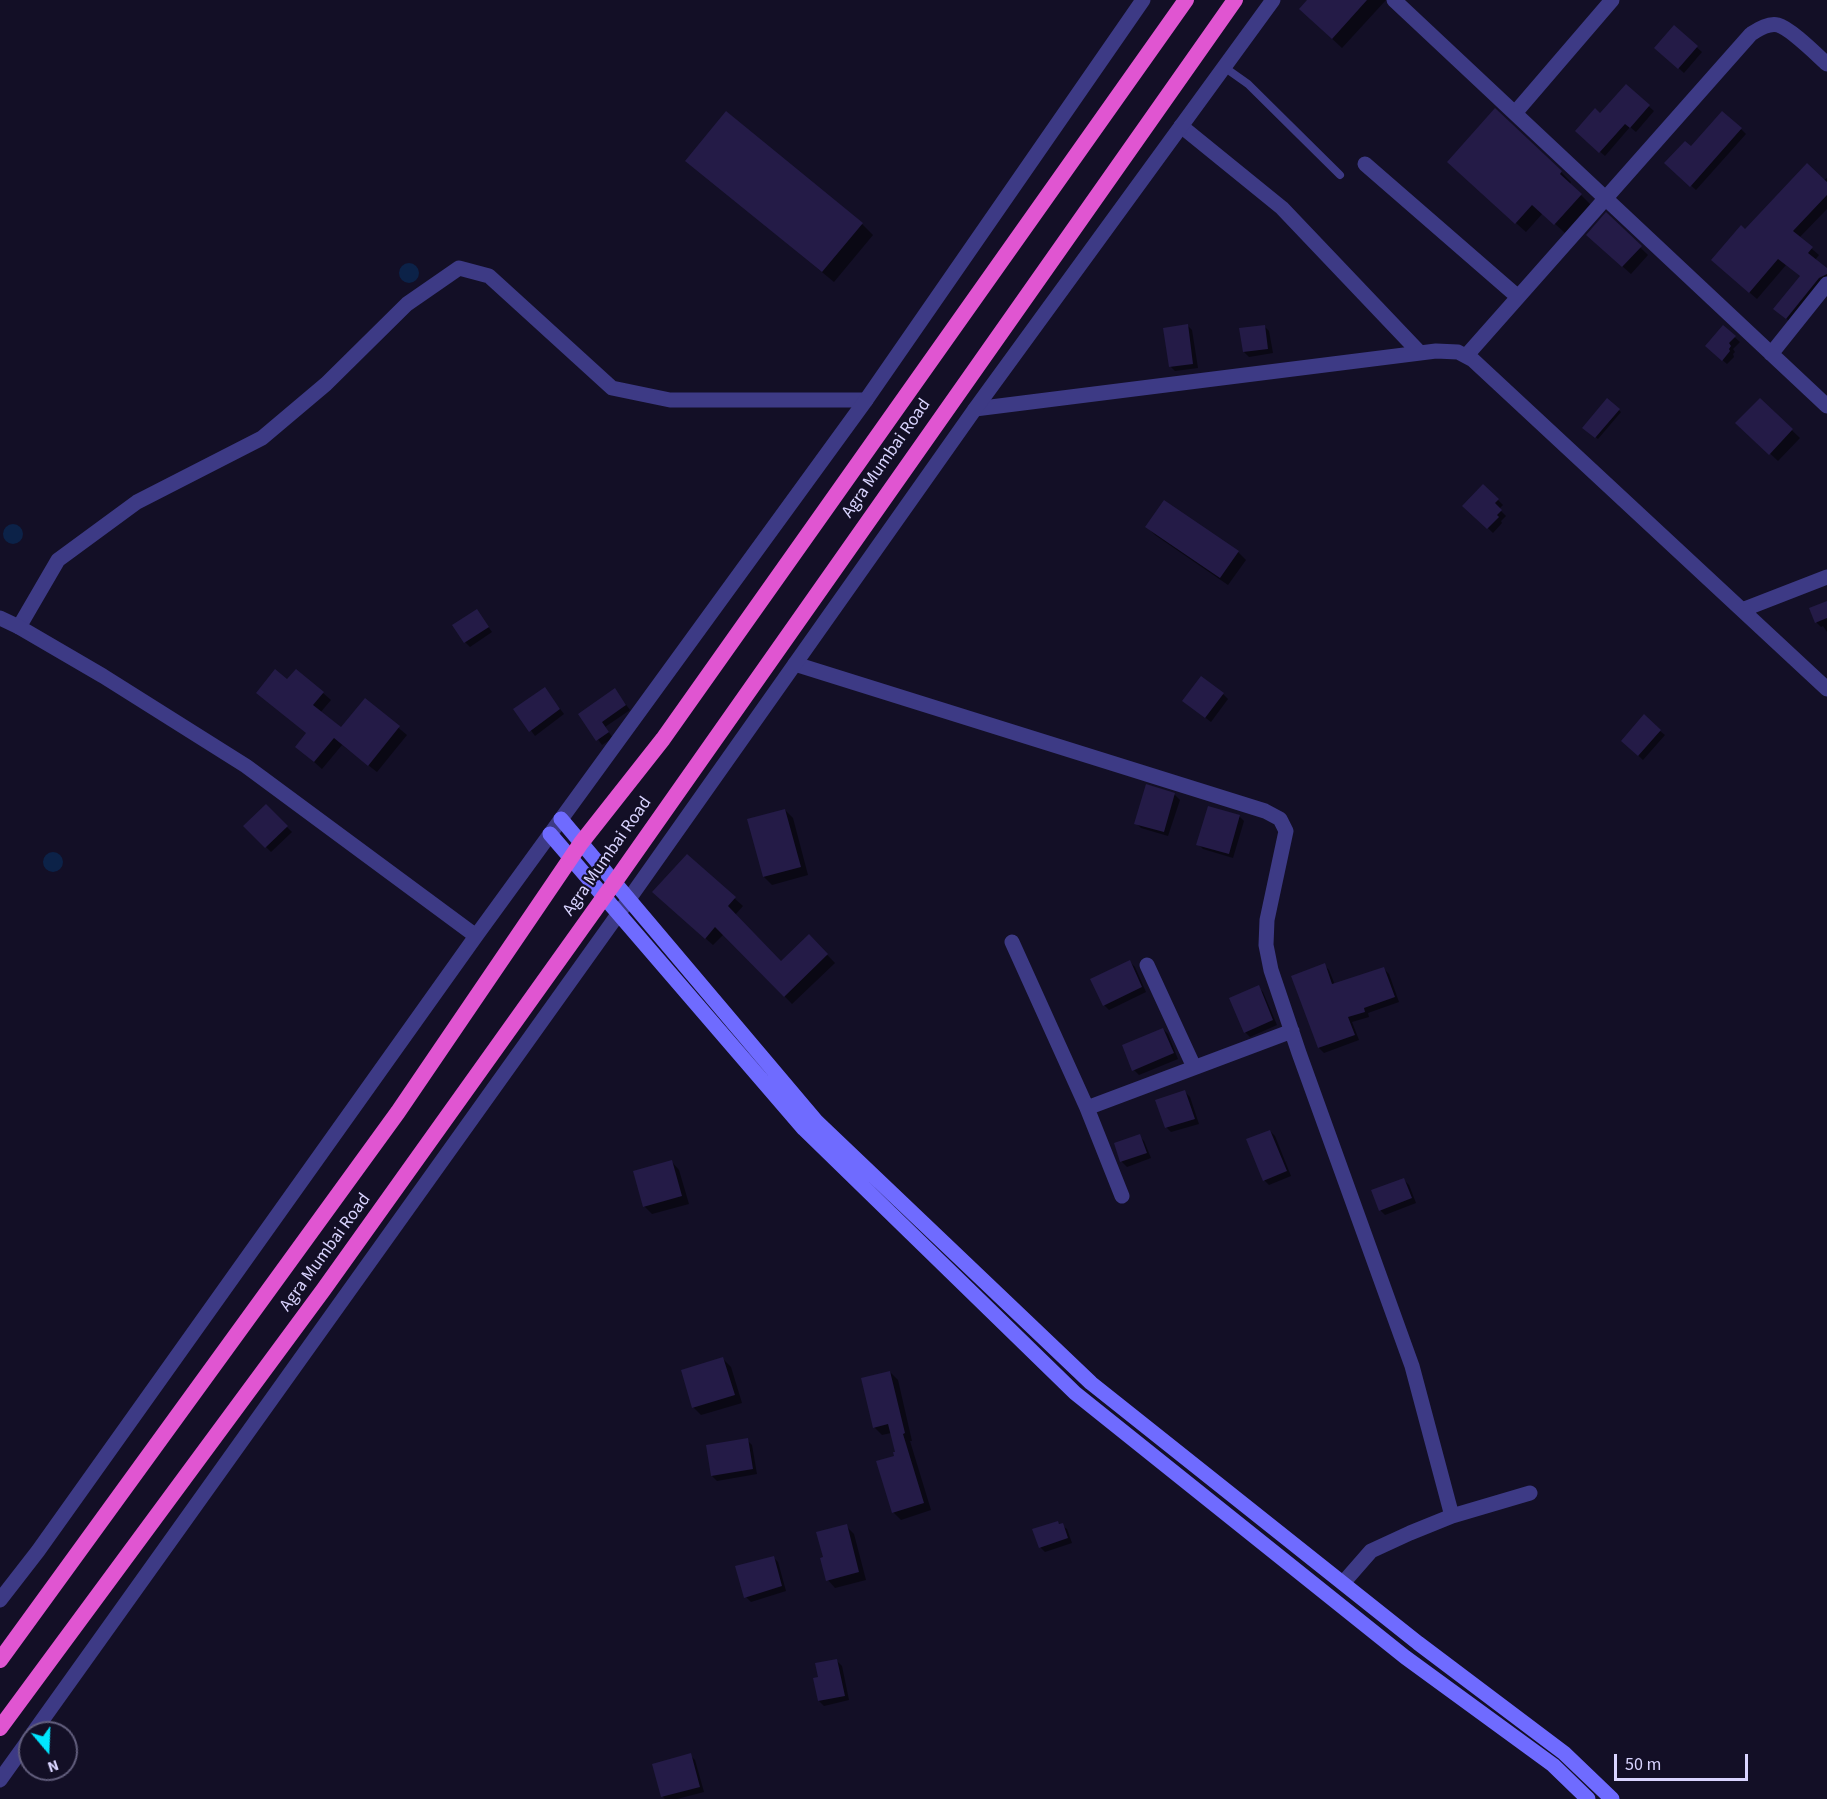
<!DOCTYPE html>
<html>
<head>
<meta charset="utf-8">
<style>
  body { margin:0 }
  #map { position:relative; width:1827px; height:1799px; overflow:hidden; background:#130f26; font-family:"Source Sans 3",sans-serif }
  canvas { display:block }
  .north { position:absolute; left:18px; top:1721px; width:60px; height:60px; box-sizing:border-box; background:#130f26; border:2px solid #625e7d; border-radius:50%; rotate:161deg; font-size:16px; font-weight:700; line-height:24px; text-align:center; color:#d9d4ff }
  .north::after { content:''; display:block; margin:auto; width:21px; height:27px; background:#00e5ff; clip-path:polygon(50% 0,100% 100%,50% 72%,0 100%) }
  .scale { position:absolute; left:1614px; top:1754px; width:134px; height:27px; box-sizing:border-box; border:3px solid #d9d4ff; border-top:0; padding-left:8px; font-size:18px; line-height:21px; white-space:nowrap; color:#d9d4ff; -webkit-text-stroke:4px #130f26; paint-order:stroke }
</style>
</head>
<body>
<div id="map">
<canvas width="1827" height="1799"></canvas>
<div class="north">N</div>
<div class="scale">50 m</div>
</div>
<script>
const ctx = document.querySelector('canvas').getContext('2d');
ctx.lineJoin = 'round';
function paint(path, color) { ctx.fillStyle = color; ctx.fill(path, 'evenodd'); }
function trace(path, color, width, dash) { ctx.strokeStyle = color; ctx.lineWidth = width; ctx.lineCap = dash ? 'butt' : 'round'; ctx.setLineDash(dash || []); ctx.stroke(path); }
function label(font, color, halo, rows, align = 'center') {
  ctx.font = font + ' "Source Sans 3",sans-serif'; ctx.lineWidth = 4.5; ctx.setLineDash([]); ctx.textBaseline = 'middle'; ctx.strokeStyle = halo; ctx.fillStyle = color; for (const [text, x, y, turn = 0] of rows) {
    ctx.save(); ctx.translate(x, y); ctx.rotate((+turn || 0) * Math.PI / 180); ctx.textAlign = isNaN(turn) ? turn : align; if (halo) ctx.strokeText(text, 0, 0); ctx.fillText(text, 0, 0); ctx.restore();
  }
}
paint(new Path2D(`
  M399 273a10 10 0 1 1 20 0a10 10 0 1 1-20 0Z
  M3 534a10 10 0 1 1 20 0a10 10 0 1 1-20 0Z
  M43 862a10 10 0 1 1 20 0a10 10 0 1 1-20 0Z`), '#0c2248');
paint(new Path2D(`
  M 1309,0 L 1386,0 L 1342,48 L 1311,19 Z
  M 1674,27 L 1702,52 L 1684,73 L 1661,52 Z
  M 1626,86 L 1654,111 L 1636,132 L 1630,127 L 1605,156 L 1582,136 Z
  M 1495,111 L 1561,172 L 1571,182 L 1570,184 L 1591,205 L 1565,233 L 1543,213 L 1526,232 L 1459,172 Z
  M 1741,129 L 1746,134 L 1696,190 L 1666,163 L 1691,148 Z
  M 687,161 L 862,224 L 873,235 L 834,282 Z
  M 1827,178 L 1827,209 L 1799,238 L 1819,255 L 1815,260 L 1827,270 L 1827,284 L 1794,325 L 1782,315 L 1802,277 L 1786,265 L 1757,299 L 1720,267 L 1745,231 Z
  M 1606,214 L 1648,255 L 1631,274 L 1596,243 Z
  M 1187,325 L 1192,330 L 1198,368 L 1175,371 L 1170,366 Z
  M 1264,326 L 1269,331 L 1273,353 L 1249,357 L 1244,352 Z
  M 1723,327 L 1740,342 L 1733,349 L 1735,352 L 1733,354 L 1734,357 L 1727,364 L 1712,351 Z
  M 1607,400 L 1621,412 L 1598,439 L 1584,428 Z
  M 1760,400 L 1800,438 L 1778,461 L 1738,423 Z
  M 1484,486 L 1503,505 L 1499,509 L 1506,516 L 1501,521 L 1502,523 L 1493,533 L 1465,506 Z
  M 1147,527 L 1238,552 L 1246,560 L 1228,585 L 1155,535 Z
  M 1827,602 L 1827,632 L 1823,626 L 1821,627 L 1816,622 Z
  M 477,611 L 492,632 L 470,647 L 465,642 Z
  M 288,681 L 323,693 L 331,700 L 320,713 L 341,729 L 365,700 L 407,735 L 377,772 L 342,745 L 322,769 L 305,754 L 307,734 Z
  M 545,689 L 564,714 L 535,736 L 515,709 Z
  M 1223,694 L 1228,699 L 1211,722 L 1189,705 Z
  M 619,695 L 630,710 L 605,727 L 613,738 L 602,745 L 580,715 Z
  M 1660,731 L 1665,735 L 1643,760 L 1628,746 Z
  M 1147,786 L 1175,795 L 1180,800 L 1168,836 L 1141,828 L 1136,823 Z
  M 266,806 L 292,832 L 271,852 L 245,826 Z
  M 785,810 L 793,818 L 808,875 L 772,885 L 764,877 L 749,820 Z
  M 1239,816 L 1244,821 L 1233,858 L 1203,849 L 1198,844 Z
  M 687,856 L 743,906 L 735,915 L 782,963 L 809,936 L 835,963 L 792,1004 L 724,934 L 713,945 L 662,900 Z
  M 1130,962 L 1135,967 L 1146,992 L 1109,1010 L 1104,1005 Z
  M 1324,965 L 1329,970 L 1335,985 L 1384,969 L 1389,974 L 1399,1002 L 1368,1013 L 1369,1017 L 1352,1022 L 1359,1040 L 1324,1053 L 1319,1048 L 1293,977 Z
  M 1258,987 L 1263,992 L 1277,1025 L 1250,1037 L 1245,1032 Z
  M 1163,1029 L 1168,1034 L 1178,1059 L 1139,1075 L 1134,1070 Z
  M 1185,1092 L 1190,1097 L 1199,1124 L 1171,1132 L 1166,1127 Z
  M 1270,1131 L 1275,1136 L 1291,1176 L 1269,1185 L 1264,1180 Z
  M 1139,1136 L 1144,1141 L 1151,1158 L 1127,1167 L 1122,1162 L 1116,1144 Z
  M 672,1162 L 679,1170 L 689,1204 L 652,1214 L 644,1206 Z
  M 1404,1180 L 1409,1185 L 1416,1203 L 1385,1215 L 1380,1210 Z
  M 723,1359 L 731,1367 L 742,1403 L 701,1415 L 693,1407 Z
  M 890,1372 L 898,1380 L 912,1441 L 910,1441 L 931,1510 L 901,1520 L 893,1512 L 896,1453 L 891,1433 L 882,1435 L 874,1427 Z
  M 747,1440 L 752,1445 L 757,1474 L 717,1481 L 712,1476 Z
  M 1057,1522 L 1067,1529 L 1072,1543 L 1045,1552 L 1040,1547 Z
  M 846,1526 L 854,1534 L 866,1580 L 835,1588 L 828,1580 Z
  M 773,1557 L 778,1562 L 786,1591 L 751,1602 L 746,1597 Z
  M 837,1661 L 842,1666 L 849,1700 L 824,1706 L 819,1701 L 820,1678 Z
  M 690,1755 L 695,1760 L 704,1792 L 677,1799 L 665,1799 L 663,1797 L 654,1765 Z`), '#0007');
paint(new Path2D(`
  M 1307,0 L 1367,0 L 1332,39 L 1299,9 Z
  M 1674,25 L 1698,46 L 1678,69 L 1654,48 Z
  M 1626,84 L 1650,105 L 1630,128 L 1625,124 L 1599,153 L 1575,131 L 1595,108 L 1600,113 Z
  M 1495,108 L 1562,171 L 1560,174 L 1582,194 L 1554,225 L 1532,205 L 1515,224 L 1447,162 Z
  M 726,111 L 863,223 L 822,272 L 685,161 Z
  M 1722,111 L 1742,128 L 1690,187 L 1664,163 L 1685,141 L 1691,146 Z
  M 1807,163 L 1827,182 L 1827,195 L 1793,231 L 1813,247 L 1808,253 L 1827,268 L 1827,274 L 1819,278 L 1786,319 L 1773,309 L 1800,276 L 1778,259 L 1749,293 L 1711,260 L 1741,225 L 1745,229 Z
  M 1606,212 L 1642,246 L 1622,267 L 1586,235 Z
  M 1188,324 L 1193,364 L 1169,367 L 1163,328 Z
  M 1265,325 L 1268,349 L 1243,352 L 1239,328 Z
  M 1723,325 L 1736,336 L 1729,343 L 1731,346 L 1729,349 L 1730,351 L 1722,361 L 1705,346 Z
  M 1607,398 L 1620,409 L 1595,438 L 1582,428 Z
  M 1760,398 L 1793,429 L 1769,455 L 1735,423 Z
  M 1483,484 L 1499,499 L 1495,503 L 1502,510 L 1497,515 L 1499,517 L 1487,529 L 1462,506 Z
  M 1164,500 L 1239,551 L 1220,578 L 1145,527 Z
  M 1827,601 L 1827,618 L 1815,623 L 1809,608 Z
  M 477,609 L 489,627 L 464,643 L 452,625 Z
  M 275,669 L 287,679 L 296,669 L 324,692 L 313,705 L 341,727 L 365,698 L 400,726 L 368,766 L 334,738 L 314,762 L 295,747 L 306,733 L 256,693 Z
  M 1201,676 L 1224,693 L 1205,718 L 1182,701 Z
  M 545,687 L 560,709 L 529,732 L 513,709 Z
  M 615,688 L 626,705 L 602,722 L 609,732 L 596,741 L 578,714 Z
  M 1644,714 L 1661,730 L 1638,756 L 1621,741 Z
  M 1146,784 L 1175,793 L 1164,832 L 1134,824 Z
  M 266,804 L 288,826 L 265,848 L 243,826 Z
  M 1208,806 L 1240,815 L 1229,854 L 1196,845 Z
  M 785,809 L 801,867 L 763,877 L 747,819 Z
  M 687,854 L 736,897 L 728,906 L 781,961 L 809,934 L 828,954 L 784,997 L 715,927 L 705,939 L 652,892 Z
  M 1130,960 L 1142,987 L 1103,1006 L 1090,979 Z
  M 1325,963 L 1332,984 L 1384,967 L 1395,997 L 1364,1008 L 1365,1012 L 1348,1017 L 1355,1035 L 1318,1048 L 1291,976 Z
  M 1259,985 L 1273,1020 L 1244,1033 L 1229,998 Z
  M 1163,1028 L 1174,1053 L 1132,1071 L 1122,1045 Z
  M 1185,1090 L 1195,1119 L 1165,1128 L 1155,1100 Z
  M 1270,1130 L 1287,1171 L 1263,1181 L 1246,1139 Z
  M 1140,1134 L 1147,1153 L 1120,1162 L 1114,1143 Z
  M 672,1160 L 682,1196 L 643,1207 L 633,1171 Z
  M 1404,1178 L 1412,1198 L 1379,1211 L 1371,1190 Z
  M 723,1357 L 735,1395 L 692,1408 L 681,1370 Z
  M 890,1371 L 905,1433 L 903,1434 L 924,1503 L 892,1513 L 876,1461 L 894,1456 L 893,1452 L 895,1452 L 888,1424 L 873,1428 L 861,1378 Z
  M 748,1438 L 753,1469 L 711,1476 L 706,1445 Z
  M 1058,1521 L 1059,1524 L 1063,1523 L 1068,1538 L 1039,1548 L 1032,1529 Z
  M 847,1524 L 859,1572 L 826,1581 L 820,1558 L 823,1557 L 816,1532 Z
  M 774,1556 L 782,1586 L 744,1598 L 735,1566 Z
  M 837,1659 L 845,1696 L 818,1701 L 813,1678 L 818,1677 L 815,1663 Z
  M 691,1753 L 700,1787 L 661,1797 L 652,1764 Z`), '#241b47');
trace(new Path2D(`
  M 1224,67 L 1248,84 L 1340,175`), '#3d3a85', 8);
trace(new Path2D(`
  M 1394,0 L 1827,406
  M 1515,113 L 1612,0
  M 1181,126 L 1282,208 L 1420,353
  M 1365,164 L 1518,297
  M 1771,354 L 1827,284
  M 1466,356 L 1751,34 C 1759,29 1768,23 1778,25 C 1790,28 1817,55 1827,64
  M 975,409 L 1436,351 L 1458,352 L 1473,360 L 1827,689
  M 1742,610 L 1827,577
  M 19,627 L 58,560 L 137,502 L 262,438 L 326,384 L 407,304 L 459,268 L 489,276 L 612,388 L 670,400 L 866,400
  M 795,664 L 1265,811 L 1280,819 L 1286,831 L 1267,920 L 1266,945 L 1271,970 L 1299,1053 L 1412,1366 L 1452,1516
  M 1012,942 L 1087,1108 L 1292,1031
  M 1147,965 L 1194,1067
  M 1087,1108 L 1122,1196
  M 1343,1583 L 1371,1551 L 1410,1533 L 1452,1516 L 1530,1493`), '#3d3a85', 15);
trace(new Path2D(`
  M 0,618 L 19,627 L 103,676 L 246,766 L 476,936
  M 0,1600 L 38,1551 L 476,936 L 866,400 L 1143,0
  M 33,1733 L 629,899 L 975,409 L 1273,0
  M 0,1780 L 30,1738`), '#3d3a85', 15);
trace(new Path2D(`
  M 561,819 L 817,1122 L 1091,1383 L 1418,1643 L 1564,1753 L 1612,1799
  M 550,834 L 804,1129 L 1075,1393 L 1405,1657 L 1553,1765 L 1588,1799`), '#6f6bff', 15);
trace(new Path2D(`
  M 0,1660 L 398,1112 L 581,843 L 663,739 L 1186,0
  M 0,1728 L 324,1289 L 614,883 L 1235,0`), '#e055d1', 16);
label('18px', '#d9d4ff', '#130f26', [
  ["Agra Mumbai Road",887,459,-55],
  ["Agra Mumbai Road",608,857,-55],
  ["Agra Mumbai Road",326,1253,-54]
]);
</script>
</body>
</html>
